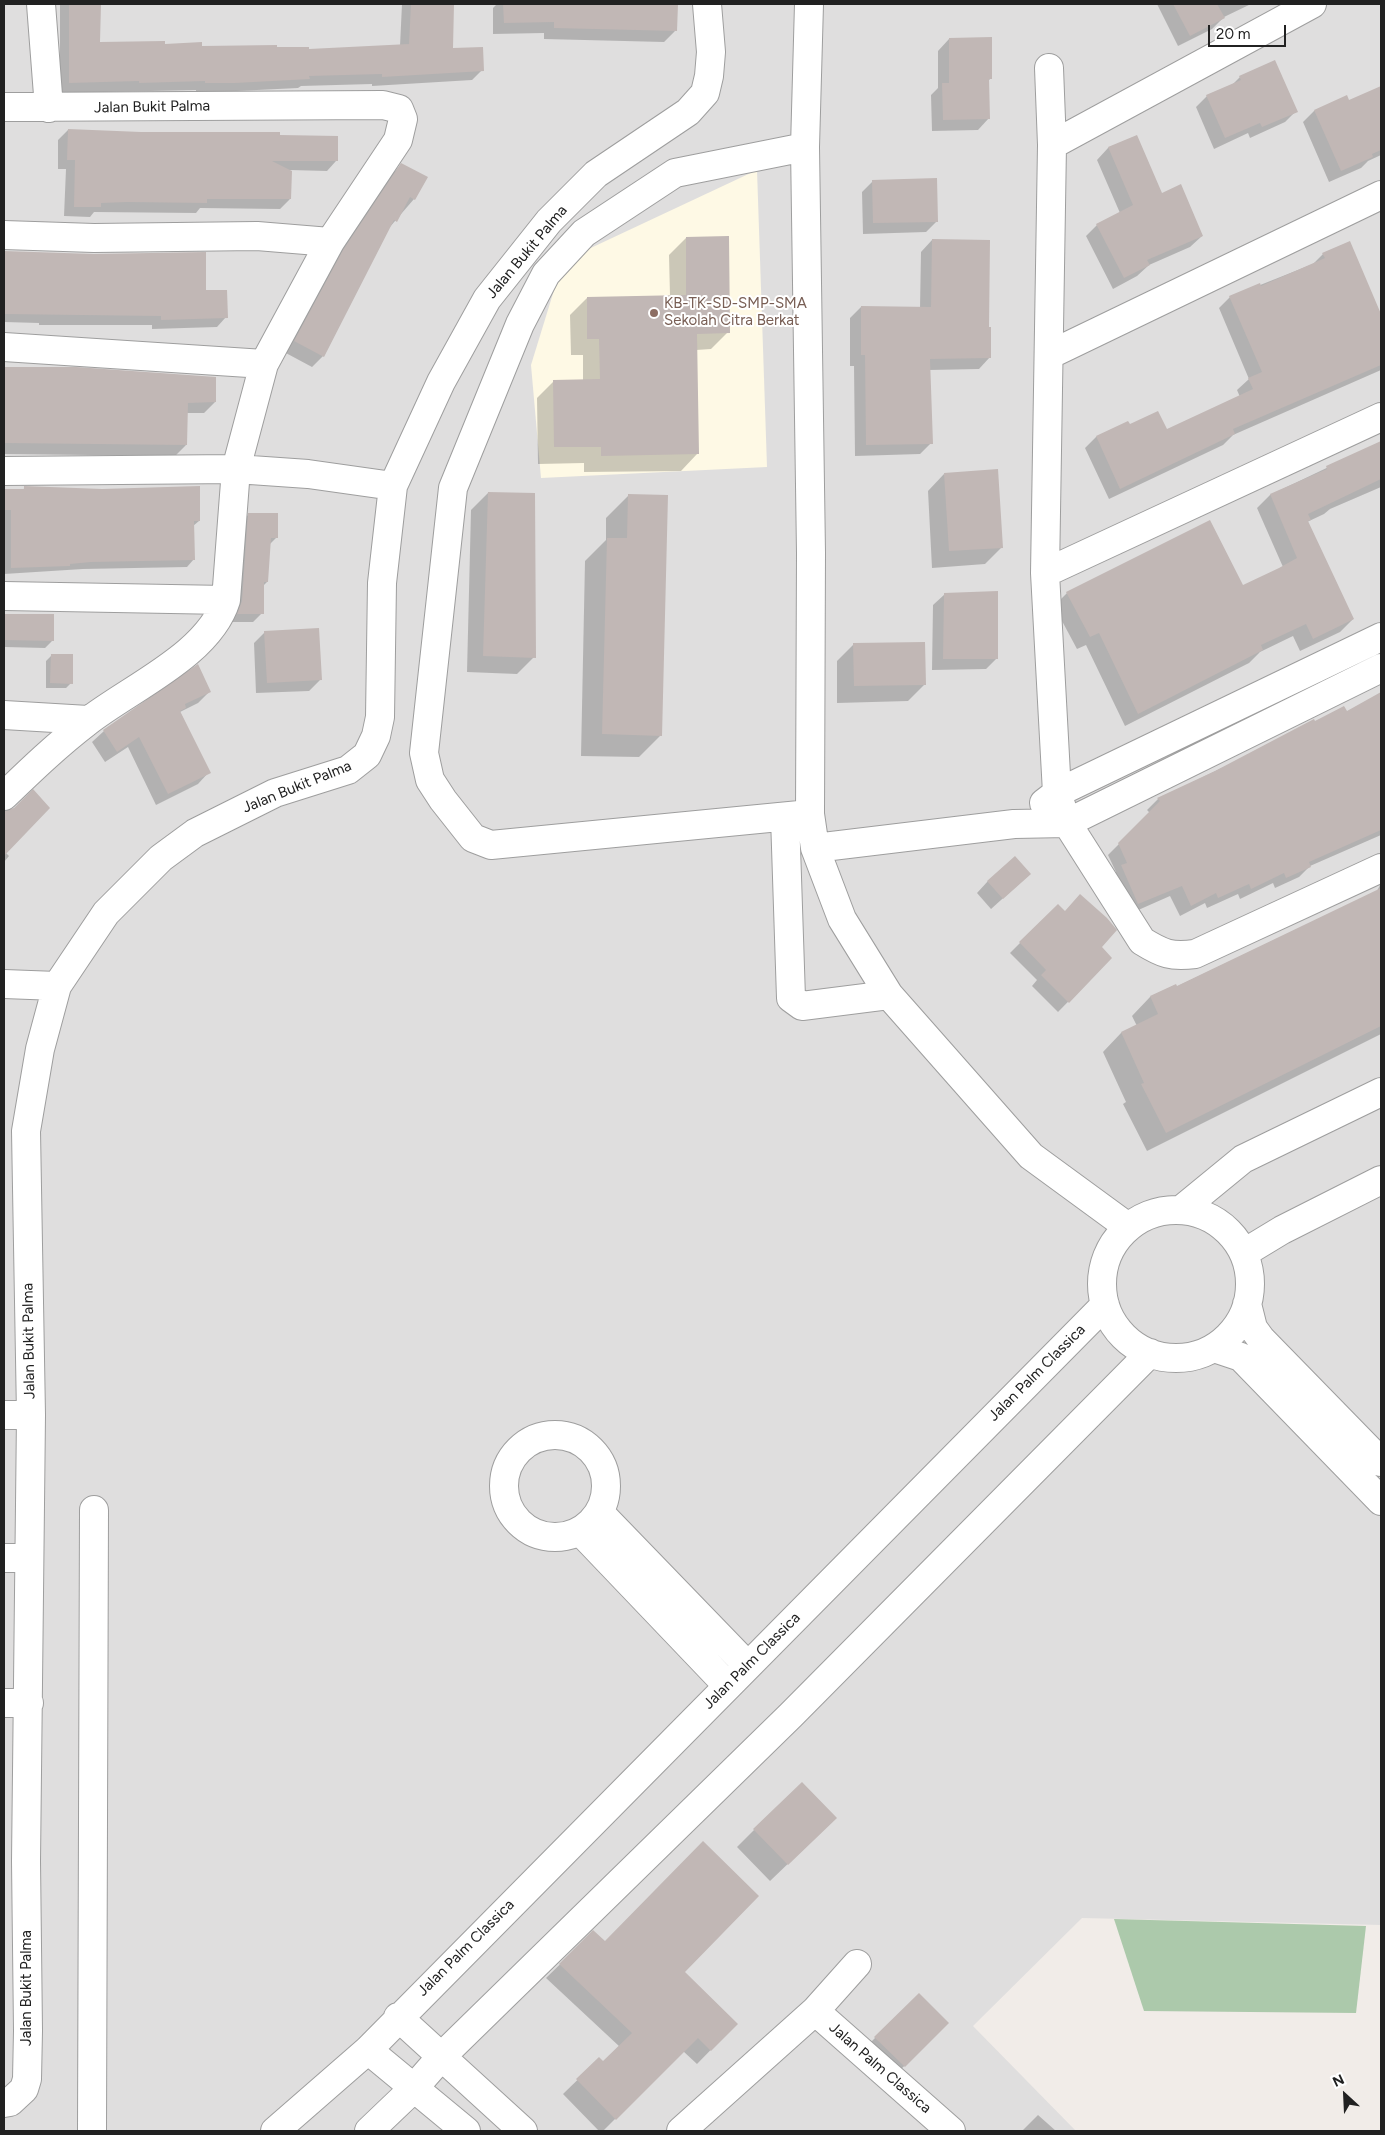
<!DOCTYPE html>
<html>
<head>
<meta charset="utf-8">
<style>
  body { margin:0 }
  #map { position:relative; width:1385px; height:2135px; overflow:hidden; background:#f1ece8; font-family:Figtree,sans-serif }
  canvas { display:block }
  .frame { position:absolute; inset:0; border:5px solid #212121; pointer-events:none }
  .north { position:absolute; left:1320px; top:2070px; width:50px; height:50px; -webkit-text-stroke:4px #fff; paint-order:stroke; rotate:335deg; font-size:14px; font-weight:700; line-height:20px; text-align:center; color:#212121 }
  .north::after { content:''; display:block; margin:auto; width:18px; height:22px; background:#212121; clip-path:polygon(50% 0,100% 100%,50% 72%,0 100%) }
  .scale { position:absolute; left:1208px; top:25px; width:78px; height:22px; box-sizing:border-box; border:2px solid #212121; border-top:0; padding-left:6px; font-size:15px; line-height:18px; white-space:nowrap; color:#212121; -webkit-text-stroke:4px #fff; paint-order:stroke }
</style>
</head>
<body>
<div id="map">
<canvas width="1385" height="2135"></canvas>
<div class="frame"></div>
<div class="north">N</div>
<div class="scale">20 m</div>
</div>
<script>
const ctx = document.querySelector('canvas').getContext('2d');
ctx.lineJoin = 'round';
function paint(path, color) { ctx.fillStyle = color; ctx.fill(path, 'evenodd'); }
function trace(path, color, width, dash) { ctx.strokeStyle = color; ctx.lineWidth = width; ctx.lineCap = dash ? 'butt' : 'round'; ctx.setLineDash(dash || []); ctx.stroke(path); }
function label(font, color, halo, rows, align = 'center') {
  ctx.font = font + ' Figtree,sans-serif'; ctx.lineWidth = 4; ctx.setLineDash([]); ctx.textBaseline = 'middle'; ctx.strokeStyle = halo; ctx.fillStyle = color; for (const [text, x, y, turn = 0] of rows) {
    ctx.save(); ctx.translate(x, y); ctx.rotate((+turn || 0) * Math.PI / 180); ctx.textAlign = isNaN(turn) ? turn : align; if (halo) ctx.strokeText(text, 0, 0); ctx.fillText(text, 0, 0); ctx.restore();
  }
}
paint(new Path2D(`
  M 4,4 L 1381,4 L 1381,1925 L 1082,1918 L 973,2026 L 1076,2131 L 4,2131 Z`), '#dfdede');
paint(new Path2D(`
  M 757,170 L 767,467 L 541,478 L 531,365 L 563,261 Z`), '#fef9e5');
paint(new Path2D(`
  M 1114,1919 L 1366,1926 L 1356,2013 L 1144,2011 Z`), '#acc9ab');
paint(new Path2D(`
  M 60,4 L 99,4 L 99,43 L 308,50 L 400,46 L 402,4 L 453,4 L 452,49 L 482,70 L 472,80 L 372,86 L 372,84 L 301,86 L 298,88 L 196,93 L 196,90 L 60,93 Z
  M 497,4 L 676,4 L 675,31 L 664,42 L 544,39 L 544,33 L 493,34 L 493,8 Z
  M 1157,4 L 1251,4 L 1224,17 L 1212,29 L 1178,46 Z
  M 949,39 L 991,78 L 988,81 L 989,118 L 978,130 L 932,131 L 931,95 L 938,88 L 938,51 Z
  M 1240,77 L 1296,111 L 1285,122 L 1250,138 L 1248,133 L 1214,149 L 1196,107 L 1207,96 L 1232,85 Z
  M 1381,88 L 1381,155 L 1368,161 L 1361,168 L 1329,182 L 1303,122 L 1314,111 L 1348,102 Z
  M 68,130 L 336,161 L 327,171 L 290,170 L 290,199 L 280,209 L 200,208 L 196,213 L 94,212 L 90,217 L 64,216 L 66,169 L 58,169 L 58,140 Z
  M 1136,136 L 1161,194 L 1202,236 L 1190,247 L 1149,265 L 1137,276 L 1113,289 L 1086,236 L 1097,225 L 1120,213 L 1097,160 L 1108,148 Z
  M 402,164 L 414,199 L 389,228 L 323,356 L 312,367 L 284,352 L 333,263 L 390,176 Z
  M 873,181 L 937,221 L 926,232 L 863,234 L 862,192 Z
  M 686,238 L 728,332 L 711,349 L 696,350 L 697,454 L 681,471 L 584,472 L 584,463 L 538,464 L 537,398 L 554,381 L 583,381 L 583,355 L 571,355 L 570,315 L 587,298 L 670,296 L 669,255 Z
  M 932,240 L 987,328 L 990,357 L 979,369 L 929,370 L 931,443 L 920,454 L 855,456 L 854,366 L 850,366 L 850,318 L 861,307 L 920,308 L 921,252 Z
  M 1349,243 L 1381,317 L 1381,370 L 1233,435 L 1223,445 L 1109,499 L 1085,448 L 1096,437 L 1128,423 L 1129,426 L 1166,431 L 1240,397 L 1237,390 L 1249,379 L 1219,308 L 1230,297 L 1313,264 L 1323,254 Z
  M 4,252 L 93,255 L 205,292 L 226,317 L 217,327 L 152,329 L 152,325 L 39,325 L 39,323 L 4,322 Z
  M 4,368 L 76,369 L 215,402 L 204,413 L 187,413 L 186,445 L 175,456 L 4,454 Z
  M 1381,442 L 1381,487 L 1330,509 L 1324,514 L 1307,522 L 1353,619 L 1340,632 L 1300,651 L 1293,636 L 1260,652 L 1249,663 L 1125,726 L 1086,645 L 1077,649 L 1054,606 L 1067,593 L 1242,587 L 1283,567 L 1257,508 L 1270,495 Z
  M 944,474 L 1002,547 L 985,564 L 932,568 L 928,491 Z
  M 25,488 L 199,521 L 193,526 L 194,559 L 187,567 L 83,569 L 4,574 L 4,491 L 22,490 Z
  M 488,493 L 534,657 L 517,674 L 467,672 L 471,510 Z
  M 629,495 L 661,735 L 639,757 L 581,756 L 585,561 L 606,540 L 606,518 Z
  M 249,514 L 277,537 L 269,545 L 267,582 L 263,586 L 262,613 L 253,622 L 229,622 L 240,523 Z
  M 945,594 L 997,658 L 986,669 L 932,670 L 933,605 Z
  M 4,614 L 53,615 L 52,641 L 45,648 L 5,647 L 4,685 Z
  M 265,632 L 320,680 L 309,691 L 256,693 L 254,643 Z
  M 854,644 L 925,684 L 908,701 L 837,703 L 837,661 Z
  M 51,656 L 71,683 L 66,688 L 46,688 L 46,661 Z
  M 209,692 L 198,703 L 180,712 L 209,772 L 198,784 L 156,805 L 128,747 L 105,762 L 92,742 L 104,731 Z
  M 1381,693 L 1381,835 L 1310,866 L 1299,877 L 1275,888 L 1273,883 L 1240,899 L 1238,894 L 1207,908 L 1205,903 L 1180,916 L 1170,896 L 1127,915 L 1110,877 L 1116,872 L 1108,855 L 1150,813 L 1147,810 L 1158,799 L 1314,723 L 1346,713 Z
  M 4,812 L 7,813 L 5,852 L 9,856 L 4,862 Z
  M 1030,874 L 991,909 L 977,893 L 988,881 Z
  M 1381,883 L 1381,1034 L 1147,1151 L 1123,1104 L 1126,1102 L 1103,1052 L 1121,1033 L 1137,1026 L 1132,1016 L 1150,997 L 1175,985 L 1176,987 L 1377,891 Z
  M 1058,905 L 1111,958 L 1058,1012 L 1032,986 L 1037,980 L 1010,953 Z
  M 754,1830 L 818,1835 L 770,1881 L 737,1847 Z
  M 593,1932 L 604,1943 L 683,1972 L 736,2024 L 697,2064 L 683,2051 L 603,2131 L 599,2131 L 563,2094 L 599,2059 L 603,2063 L 620,2047 L 546,1978 Z
  M 919,1994 L 948,2023 L 893,2077 L 864,2049 Z
  M 1038,2115 L 1056,2131 L 1022,2131 Z`), '#0003');
paint(new Path2D(`
  M 69,4 L 101,4 L 100,42 L 165,41 L 165,44 L 202,42 L 202,46 L 277,45 L 277,47 L 309,47 L 309,49 L 409,44 L 411,4 L 454,4 L 453,48 L 483,47 L 484,71 L 382,77 L 382,74 L 309,76 L 310,79 L 235,83 L 205,83 L 205,81 L 139,83 L 139,81 L 69,83 Z
  M 503,4 L 678,4 L 677,31 L 554,28 L 554,22 L 504,23 Z
  M 1173,4 L 1217,4 L 1225,18 L 1190,36 Z
  M 992,37 L 992,79 L 989,79 L 990,119 L 943,120 L 942,83 L 949,83 L 949,38 Z
  M 1275,60 L 1298,112 L 1262,127 L 1260,123 L 1225,138 L 1206,95 L 1241,80 L 1239,76 Z
  M 1381,86 L 1381,150 L 1372,154 L 1373,157 L 1341,171 L 1314,110 L 1347,95 L 1349,100 Z
  M 68,129 L 141,132 L 280,132 L 280,135 L 338,136 L 338,161 L 272,161 L 292,171 L 291,199 L 207,199 L 207,203 L 127,202 L 101,203 L 101,207 L 74,207 L 75,160 L 67,160 Z
  M 1137,135 L 1162,193 L 1181,184 L 1203,236 L 1147,260 L 1150,265 L 1124,278 L 1096,224 L 1133,205 L 1108,147 Z
  M 401,163 L 428,177 L 415,200 L 410,197 L 397,222 L 394,220 L 324,357 L 294,341 L 343,250 Z
  M 937,178 L 938,222 L 873,223 L 872,180 Z
  M 729,236 L 730,333 L 697,334 L 699,454 L 601,456 L 601,447 L 554,447 L 553,380 L 600,379 L 599,339 L 587,339 L 587,297 L 686,295 L 686,237 Z
  M 932,239 L 990,240 L 989,327 L 991,327 L 991,358 L 930,359 L 933,444 L 866,445 L 865,355 L 861,355 L 861,306 L 931,307 Z
  M 1350,241 L 1381,314 L 1381,365 L 1233,429 L 1235,434 L 1120,489 L 1096,436 L 1128,421 L 1130,424 L 1158,411 L 1167,429 L 1253,389 L 1248,378 L 1262,372 L 1229,296 L 1260,283 L 1261,286 L 1325,258 L 1322,253 Z
  M 4,251 L 94,254 L 206,252 L 206,290 L 227,290 L 228,318 L 161,320 L 161,316 L 4,314 Z
  M 4,367 L 76,367 L 216,377 L 216,402 L 188,403 L 187,445 L 4,443 Z
  M 1381,441 L 1381,479 L 1308,514 L 1311,520 L 1308,521 L 1354,619 L 1313,639 L 1306,624 L 1261,645 L 1263,650 L 1138,714 L 1099,633 L 1090,637 L 1066,592 L 1210,520 L 1243,585 L 1279,568 L 1297,558 L 1270,494 L 1327,469 L 1326,466 Z
  M 998,469 L 1003,548 L 949,551 L 944,473 Z
  M 24,486 L 102,489 L 200,486 L 200,521 L 194,521 L 195,560 L 91,562 L 70,564 L 70,566 L 11,568 L 11,510 L 4,510 L 4,489 L 24,489 Z
  M 488,492 L 535,493 L 536,658 L 483,656 Z
  M 628,494 L 668,495 L 662,736 L 602,734 L 607,538 L 627,538 Z
  M 248,513 L 278,513 L 278,538 L 271,538 L 268,582 L 264,582 L 264,614 L 237,614 L 242,601 Z
  M 998,591 L 998,659 L 943,659 L 944,593 Z
  M 4,614 L 54,614 L 54,641 L 4,640 Z
  M 319,628 L 322,680 L 267,683 L 264,631 Z
  M 925,642 L 926,685 L 854,686 L 853,643 Z
  M 51,654 L 73,654 L 73,684 L 50,683 Z
  M 198,664 L 211,692 L 185,704 L 186,708 L 180,711 L 211,773 L 168,794 L 139,737 L 117,752 L 103,730 Z
  M 1381,692 L 1381,830 L 1309,862 L 1311,867 L 1286,878 L 1284,873 L 1251,889 L 1249,884 L 1218,898 L 1216,893 L 1191,906 L 1182,886 L 1138,904 L 1121,865 L 1127,863 L 1118,843 L 1160,801 L 1157,798 L 1215,771 L 1314,719 L 1315,721 L 1344,706 L 1347,711 Z
  M 33,789 L 50,808 L 4,856 L 4,811 L 14,808 Z
  M 1015,856 L 1031,874 L 1003,899 L 987,881 Z
  M 1381,888 L 1381,1026 L 1166,1133 L 1141,1084 L 1144,1083 L 1121,1032 L 1158,1014 L 1150,996 L 1176,984 L 1177,986 Z
  M 1080,894 L 1107,918 L 1117,930 L 1102,947 L 1112,958 L 1069,1003 L 1041,975 L 1046,970 L 1019,942 L 1058,904 L 1065,911 Z
  M 802,1782 L 837,1818 L 788,1865 L 753,1829 Z
  M 703,1841 L 759,1896 L 685,1972 L 738,2024 L 711,2051 L 698,2038 L 616,2120 L 576,2079 L 599,2057 L 603,2061 L 632,2033 L 559,1964 L 593,1930 L 605,1941 Z
  M 919,1993 L 949,2023 L 905,2067 L 874,2037 Z`), '#c1b7b5');
const minor = new Path2D(`
  M 41,4 L 49,108
  M 809,4 L 805,147 L 811,553 L 810,814 L 815,848 L 842,919 L 889,995 L 1031,1156 L 1128,1227
  M 1049,68 L 1052,145 L 1045,573 L 1057,793 L 1067,823 L 1142,941 C 1163,954 1171,957 1195,954 L 1381,868
  M 4,107 L 383,105 L 399,109 L 403,119 L 398,140 L 330,242 L 264,364 L 236,469 L 226,600 C 209,655 130,688 87,722 C 57,745 31,770 4,796
  M 1052,145 L 1312,4
  M 805,147 L 675,173 L 584,233 L 546,274 L 520,324 L 453,488 L 424,753 L 430,780 L 443,800 L 473,838 L 491,845 L 810,814
  M 4,235 L 94,238 L 257,236 L 330,242
  M 4,347 L 264,364
  M 1049,355 L 1381,195
  M 4,471 L 236,469 L 308,474 L 393,486
  M 1045,573 L 1381,417
  M 4,596 L 226,600
  M 4,715 L 88,720
  M 1044,803 L 1057,793 L 1381,637
  M 785,817 L 791,998 L 802,1006 L 889,995
  M 815,848 L 1014,824 L 1067,823 L 1381,668
  M 4,984 L 57,986
  M 1182,1209 L 1243,1159 L 1381,1092
  M1102 1284a74 74 0 1 1 148 0a74 74 0 1 1-148 0Z
  M 1244,1253 L 1282,1230 L 1381,1180
  M 1247,1304 L 1253,1328 L 1261,1339 L 1381,1462
  M 1214,1348 L 1241,1357 L 1381,1501
  M 4,1415 L 31,1415
  M504 1486a51 51 0 1 1 102 0a51 51 0 1 1-102 0Z
  M 599,1512 L 747,1665
  M 580,1531 L 727,1685
  M 4,1558 L 29,1558
  M 4,1703 L 29,1703
  M 815,2011 L 951,2131
  M 398,2017 L 523,2131
  M 368,2050 L 466,2131
  M 4,2103 L 10,2102 L 24,2089 L 27,2079 L 28,2031 L 26,1861 L 31,1415 L 26,1131 L 40,1049 L 57,986 L 106,913 L 161,858 L 195,833 L 275,793 L 348,770 L 367,755 L 376,736 L 380,717 L 382,583 L 393,486 L 441,382 L 487,299 L 549,221 L 596,174 L 688,112 L 705,93 L 709,76 L 711,52 L 707,4
  M 92,2131 L 94,1510
  M 275,2131 L 368,2050 L 1105,1305
  M 369,2131 L 413,2089 L 441,2057 L 791,1715 L 1150,1353
  M 681,2131 L 815,2011 L 857,1964`);
trace(minor, '#9e9e9e', 30);
trace(minor, '#fff', 28);
for (const [x, y, r, color] of [
  [654,313,5,"#8d6e63"]
]) { const dot = new Path2D(); dot.arc(x, y, r, 0, 2 * Math.PI); ctx.fillStyle = color; ctx.fill(dot); trace(dot, '#fff', 2); }
label('15px', '#212121', '#fff', [
  ["Jalan Bukit Palma",152,107,-1],
  ["Jalan Bukit Palma",527,252,-50],
  ["Jalan Bukit Palma",297,787,-22],
  ["Jalan Bukit Palma",29,1341,-91],
  ["Jalan Palm Classica",1037,1373,-45],
  ["Jalan Palm Classica",752,1661,-45],
  ["Jalan Palm Classica",466,1948,-45],
  ["Jalan Bukit Palma",27,1988,-90],
  ["Jalan Palm Classica",880,2068,41]
]);
label('15px', '#785e54', '#fff', [
  ["KB-TK-SD-SMP-SMA",664,304],
  ["Sekolah Citra Berkat",664,321]
], 'left');
</script>
</body>
</html>
